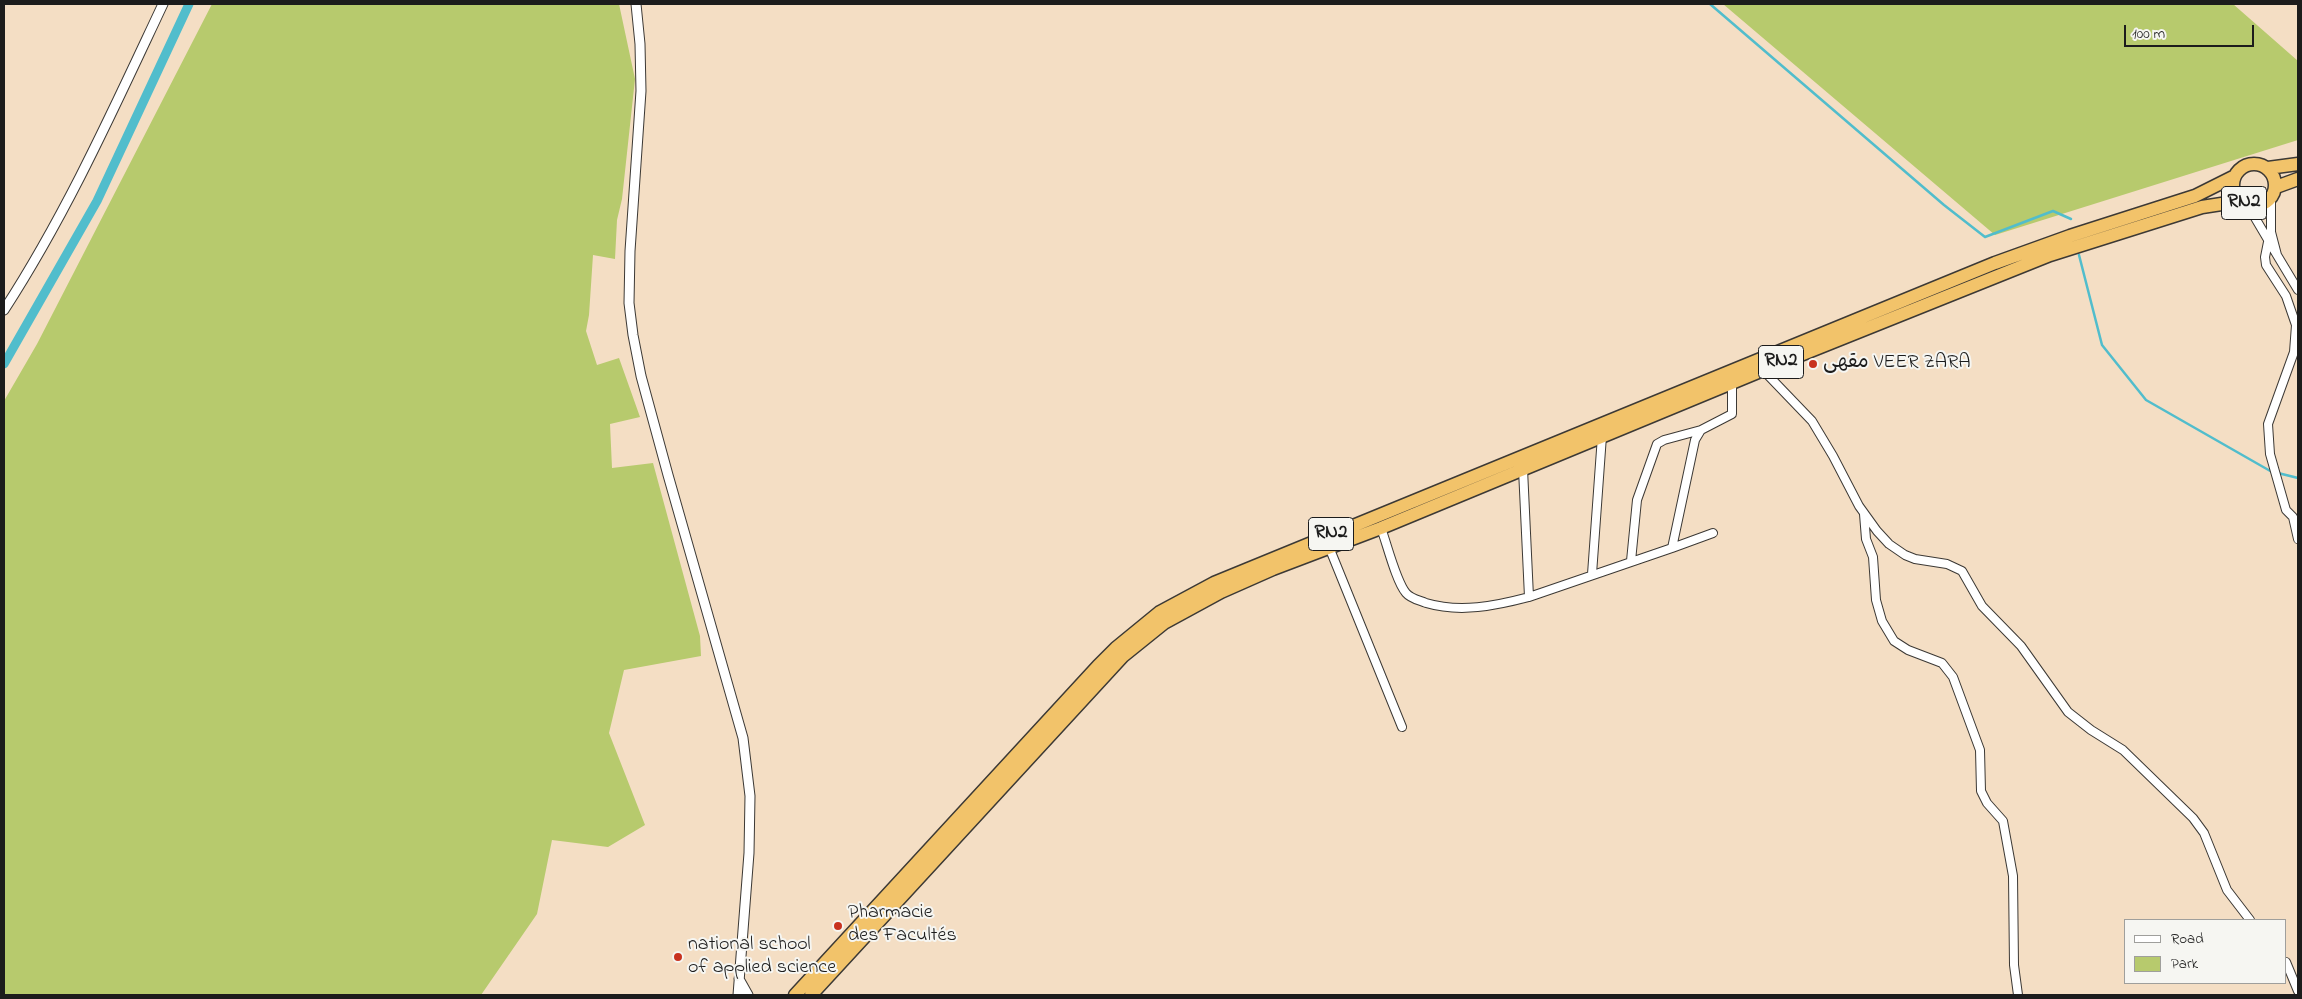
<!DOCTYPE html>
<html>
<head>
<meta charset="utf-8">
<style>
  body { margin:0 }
  #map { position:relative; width:2302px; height:999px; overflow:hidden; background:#f4dec4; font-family:"Indie Flower",sans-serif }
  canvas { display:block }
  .frame { position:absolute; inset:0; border:5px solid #1c1c1c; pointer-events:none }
  .legend { position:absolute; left:2124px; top:919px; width:162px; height:65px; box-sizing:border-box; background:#f6f6f2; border:1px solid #9f9f9c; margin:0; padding:6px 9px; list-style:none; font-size:15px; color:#1c1c1c }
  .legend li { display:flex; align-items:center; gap:10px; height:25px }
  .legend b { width:25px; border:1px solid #9f9f9c }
  .scale { position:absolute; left:2124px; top:25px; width:130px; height:22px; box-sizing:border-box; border:2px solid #1c1c1c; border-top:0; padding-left:6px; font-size:15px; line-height:18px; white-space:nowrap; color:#1c1c1c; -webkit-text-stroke:4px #f6f6f2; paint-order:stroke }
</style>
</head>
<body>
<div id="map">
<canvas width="2302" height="999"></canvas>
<div class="frame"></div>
<ul class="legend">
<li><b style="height:6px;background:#fff"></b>Road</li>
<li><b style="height:14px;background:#b7ca6d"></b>Park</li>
</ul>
<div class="scale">100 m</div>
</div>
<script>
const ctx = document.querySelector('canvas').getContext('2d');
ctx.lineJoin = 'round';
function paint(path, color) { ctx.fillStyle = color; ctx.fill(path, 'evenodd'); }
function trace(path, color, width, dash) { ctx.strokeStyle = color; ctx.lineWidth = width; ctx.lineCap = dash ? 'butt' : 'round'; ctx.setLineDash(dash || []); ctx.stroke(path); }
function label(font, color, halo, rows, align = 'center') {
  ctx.font = font + ' "Indie Flower","Playpen Sans Arabic",sans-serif'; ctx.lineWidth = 4; ctx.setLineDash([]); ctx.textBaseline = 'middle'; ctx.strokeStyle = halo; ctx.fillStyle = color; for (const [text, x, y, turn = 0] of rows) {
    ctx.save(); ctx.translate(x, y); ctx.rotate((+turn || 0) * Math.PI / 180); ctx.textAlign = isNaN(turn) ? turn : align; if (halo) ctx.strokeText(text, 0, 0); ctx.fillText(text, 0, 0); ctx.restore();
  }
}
paint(new Path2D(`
  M 212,4 L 619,4 L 635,79 L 622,199 L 617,220 L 615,259 L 593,255 L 589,315 L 586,331 L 597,365 L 619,358 L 640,417 L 610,424 L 612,468 L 653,463 L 700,636 L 701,656 L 624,670 L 609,733 L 645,825 L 608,847 L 552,840 L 537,914 L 481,995 L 4,995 L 4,401 L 37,344 Z
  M 1723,4 L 2233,4 L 2298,61 L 2298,140 L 1995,235 Z`), '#b7ca6d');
trace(new Path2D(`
  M 1710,4 L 1944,205 L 1985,237 L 2053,211 L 2071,219
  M 2079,255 L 2102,345 L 2146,400 L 2272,472
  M 2278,473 L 2298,478`), '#51bdcc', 2.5);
trace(new Path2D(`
  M 4,364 L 97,201 L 189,4`), '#51bdcc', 9);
const minor = new Path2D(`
  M 2250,206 L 2254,216 L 2277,255 L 2271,232 L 2271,198
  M 2268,242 L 2265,257 L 2266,265 L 2286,296 L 2296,325 L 2294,352 L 2268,424 L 2270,454 L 2286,510 L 2293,517 L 2298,539
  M 2277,255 L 2298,290
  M 1763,370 L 1812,421 L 1833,456 L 1859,506 L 1877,531 L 1889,544 L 1905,555 L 1915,559 L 1947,564 L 1962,571 L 1982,606 L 2021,646 L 2068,712 L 2091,730 L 2123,750 L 2193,818 L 2204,833 L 2227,890 L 2250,920
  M 1523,469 L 1529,597 L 1672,548 L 1695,440 L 1701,430 L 1732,414 L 1732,382
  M 1864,514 L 1866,539 L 1873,557 L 1876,600 L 1882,621 L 1894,641 L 1908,650 L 1942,663 L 1953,677 L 1980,750 L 1981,791 L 1987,803 L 2003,821 L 2013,876 L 2014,965 L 2018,995
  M 1381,528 C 1387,544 1396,581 1406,593 C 1411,599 1419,600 1426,603 C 1460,613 1495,606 1529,597
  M 1329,547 L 1402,727
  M 1672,548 L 1713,533
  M 1631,561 L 1637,500 L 1657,444 L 1664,440 L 1701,430
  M 1592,574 L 1602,436
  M 2286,962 L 2298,991`);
const tertiary = new Path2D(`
  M 636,4 L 640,44 L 641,91 L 630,251 L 629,303 L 633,335 L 641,376 L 668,475 L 743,738 L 750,796 L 749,853 L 738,995
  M 4,310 C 67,213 114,108 163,4
  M 739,979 L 748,995`);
const trunk = new Path2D(`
  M2233 185a21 21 0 1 1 42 0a21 21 0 1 1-42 0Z
  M 2268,168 L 2298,164
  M 2276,187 L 2298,179
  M 795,995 L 1098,666 L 1116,648 L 1160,612 L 1214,583 L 1995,263 L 2070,236 L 2195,196 L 2235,176
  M 811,995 L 1123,656 L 1164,623 L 1221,592 L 1273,569 L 1381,528 L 1763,370 L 2050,255 L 2202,207 L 2241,201`);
trace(minor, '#3c3935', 10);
trace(tertiary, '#3c3935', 11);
trace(trunk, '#3c3935', 15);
trace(minor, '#fff', 8);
trace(tertiary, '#fff', 9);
trace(trunk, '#f2c36a', 12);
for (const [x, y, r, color] of [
  [1813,364,5,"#c8321e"],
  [838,926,5,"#c8321e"],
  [678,957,5,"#c8321e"]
]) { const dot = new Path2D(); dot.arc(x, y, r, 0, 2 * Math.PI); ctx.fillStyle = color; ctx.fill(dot); trace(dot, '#f6f6f2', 2); }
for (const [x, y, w] of [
  [2244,203,45],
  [1781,362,45],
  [1331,534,45]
]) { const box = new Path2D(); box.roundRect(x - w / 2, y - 16.5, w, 33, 4); ctx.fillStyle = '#f6f6f2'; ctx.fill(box); trace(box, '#1c1c1c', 1); }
label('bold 19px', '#1c1c1c', null, [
  ["RN2",2244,203],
  ["RN2",1781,362],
  ["RN2",1331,534]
]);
label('20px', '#1c1c1c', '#f6f6f2', [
  ["مقهى VEER ZARA",1823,364],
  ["Pharmacie",848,914],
  ["des Facultés",848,937],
  ["national school",688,946],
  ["of applied science",688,969]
], 'left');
</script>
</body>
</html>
